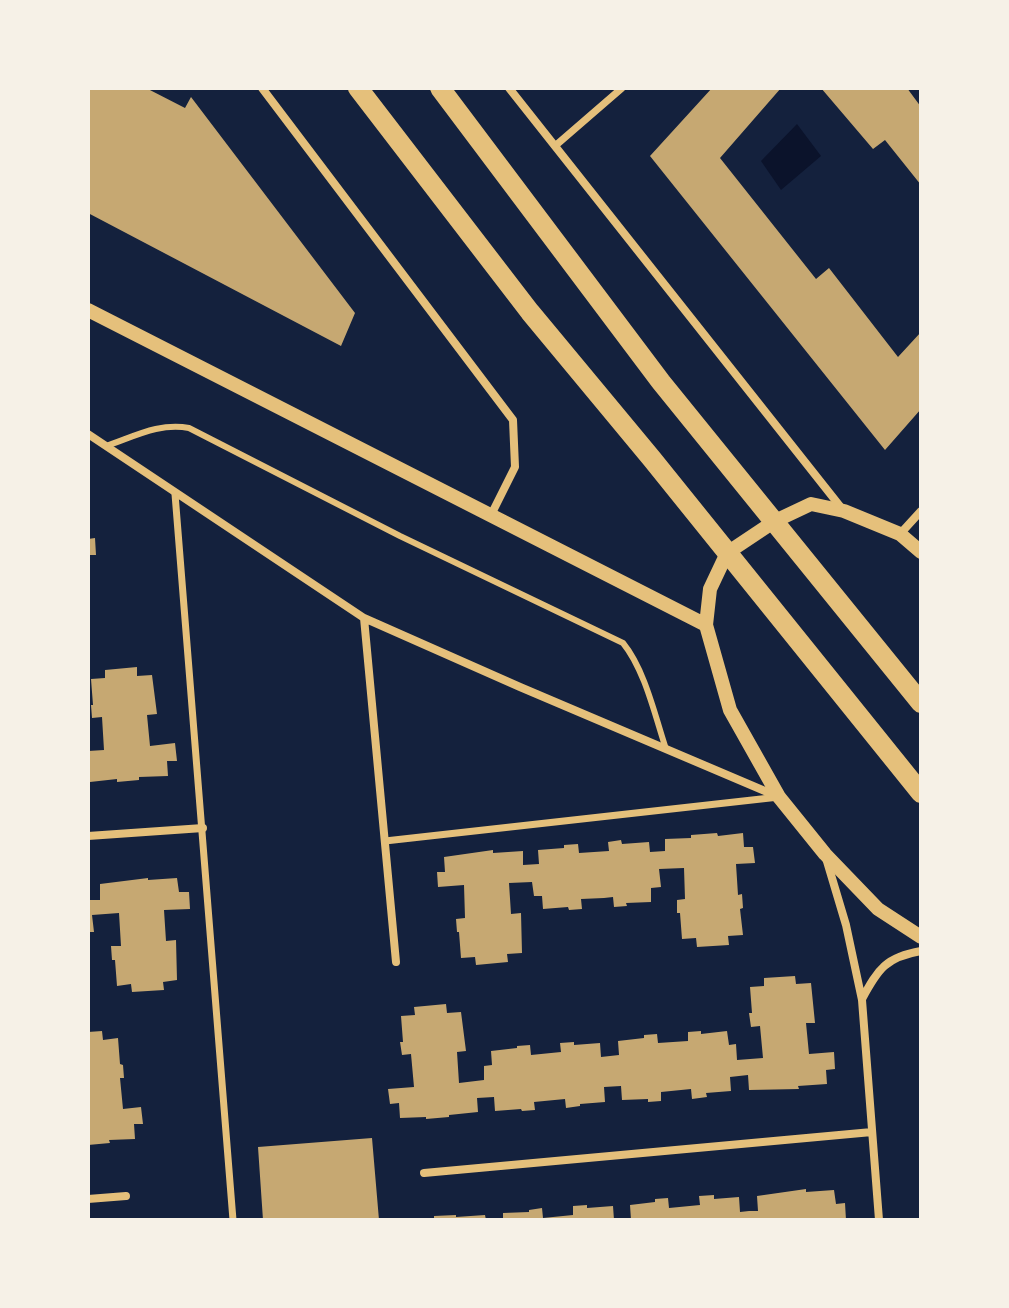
<!DOCTYPE html>
<html>
<head>
<meta charset="utf-8">
<style>
  body { margin:0 }
  #map { position:relative; width:1009px; height:1308px; overflow:hidden; background:#14213d; font-family:"Sofia Sans Condensed",sans-serif }
  canvas { display:block }
  .frame { position:absolute; inset:0; border:90px solid #f6f1e7; pointer-events:none }
</style>
</head>
<body>
<div id="map">
<canvas width="1009" height="1308"></canvas>
<div class="frame"></div>
</div>
<script>
const ctx = document.querySelector('canvas').getContext('2d');
ctx.lineJoin = 'round';
function paint(path, color) { ctx.fillStyle = color; ctx.fill(path, 'evenodd'); }
function trace(path, color, width, dash) { ctx.strokeStyle = color; ctx.lineWidth = width; ctx.lineCap = dash ? 'butt' : 'round'; ctx.setLineDash(dash || []); ctx.stroke(path); }
paint(new Path2D(`
  M 797,124 L 821,156 L 781,190 L 761,161 Z`), '#0b132b');
paint(new Path2D(`
  M 88,88 L 146,88 L 185,108 L 191,97 L 355,313 L 341,346 L 88,213 Z
  M 712,88 L 781,88 L 720,158 L 816,279 L 829,268 L 898,357 L 921,332 L 921,409 L 885,450 L 650,156 Z
  M 821,88 L 907,88 L 921,107 L 921,185 L 885,140 L 873,149 Z
  M 95,538 L 96,555 L 88,555 L 88,539 Z
  M 137,667 L 137,676 L 152,675 L 157,714 L 147,715 L 150,746 L 175,743 L 177,761 L 167,761 L 168,776 L 139,777 L 139,780 L 117,782 L 117,779 L 90,782 L 88,751 L 104,750 L 102,717 L 92,718 L 91,705 L 93,705 L 91,679 L 105,678 L 105,670 Z
  M 717,833 L 718,836 L 743,833 L 744,847 L 753,847 L 755,863 L 736,864 L 738,895 L 742,894 L 743,908 L 740,909 L 743,935 L 728,936 L 729,945 L 697,947 L 696,938 L 682,939 L 680,913 L 677,913 L 677,900 L 685,899 L 684,868 L 659,869 L 661,887 L 651,888 L 651,902 L 626,903 L 627,906 L 614,907 L 613,897 L 604,898 L 581,899 L 582,909 L 569,910 L 568,907 L 543,909 L 542,896 L 534,896 L 532,882 L 509,883 L 511,914 L 521,913 L 522,953 L 507,954 L 508,962 L 476,965 L 475,957 L 461,958 L 459,932 L 457,932 L 456,919 L 465,918 L 464,885 L 438,887 L 437,872 L 445,872 L 444,857 L 493,850 L 493,853 L 523,851 L 523,865 L 539,864 L 538,850 L 564,848 L 564,845 L 578,844 L 579,853 L 609,851 L 608,842 L 621,840 L 622,844 L 649,842 L 650,852 L 665,851 L 665,839 L 691,838 L 691,835 Z
  M 148,878 L 148,880 L 177,878 L 179,892 L 189,892 L 190,909 L 164,910 L 166,941 L 176,940 L 177,980 L 163,982 L 164,990 L 132,992 L 131,984 L 117,986 L 115,960 L 112,960 L 111,946 L 121,946 L 119,913 L 92,915 L 94,932 L 88,932 L 88,900 L 100,900 L 100,884 Z
  M 795,976 L 796,984 L 811,983 L 815,1023 L 806,1023 L 809,1054 L 834,1052 L 835,1069 L 826,1070 L 827,1084 L 798,1086 L 799,1089 L 749,1090 L 748,1075 L 730,1077 L 731,1091 L 706,1093 L 707,1097 L 692,1099 L 691,1089 L 661,1092 L 661,1101 L 648,1102 L 648,1099 L 622,1100 L 621,1086 L 604,1087 L 605,1102 L 580,1104 L 580,1106 L 566,1108 L 565,1099 L 534,1102 L 535,1110 L 522,1111 L 521,1109 L 495,1111 L 494,1097 L 477,1098 L 478,1112 L 449,1115 L 449,1117 L 426,1119 L 426,1117 L 400,1118 L 399,1103 L 390,1104 L 388,1089 L 414,1087 L 411,1054 L 402,1055 L 400,1042 L 403,1042 L 401,1016 L 415,1015 L 414,1007 L 446,1004 L 447,1013 L 461,1012 L 466,1051 L 457,1052 L 459,1083 L 484,1080 L 484,1066 L 492,1065 L 491,1051 L 517,1048 L 517,1046 L 530,1045 L 531,1055 L 561,1052 L 560,1043 L 574,1042 L 574,1045 L 600,1043 L 601,1057 L 619,1055 L 618,1041 L 644,1038 L 644,1035 L 657,1034 L 658,1043 L 688,1041 L 688,1032 L 701,1031 L 701,1034 L 727,1031 L 729,1045 L 736,1044 L 737,1060 L 763,1058 L 760,1026 L 751,1027 L 749,1013 L 752,1013 L 750,987 L 764,986 L 764,978 Z
  M 102,1031 L 103,1040 L 118,1038 L 120,1064 L 123,1065 L 124,1078 L 120,1078 L 123,1109 L 141,1107 L 143,1124 L 134,1124 L 135,1139 L 109,1140 L 110,1143 L 88,1145 L 88,1032 Z
  M 372,1138 L 379,1220 L 263,1220 L 258,1147 Z
  M 806,1189 L 806,1192 L 834,1190 L 836,1204 L 845,1203 L 846,1220 L 631,1220 L 630,1205 L 655,1202 L 655,1199 L 668,1198 L 669,1208 L 700,1205 L 699,1196 L 714,1195 L 714,1199 L 739,1197 L 740,1212 L 749,1211 L 758,1211 L 757,1196 Z
  M 587,1205 L 587,1208 L 613,1206 L 614,1220 L 503,1220 L 503,1213 L 529,1212 L 529,1210 L 542,1208 L 543,1218 L 573,1215 L 573,1206 Z
  M 456,1215 L 456,1217 L 485,1215 L 486,1220 L 434,1220 L 434,1216 Z`), '#c6a872');
trace(new Path2D(`
  M 106,446 C 133,437 160,422 189,428 L 400,536 L 623,643 C 645,670 655,716 666,749`), '#e5c07b', 6);
trace(new Path2D(`
  M 555,146 L 622,88
  M 175,494 L 233,1220
  M 385,841 L 779,797`), '#e5c07b', 7);
trace(new Path2D(`
  M 262,88 L 513,420 L 515,467 L 491,515
  M 509,88 L 843,510
  M 88,434 L 364,618 L 520,687 L 779,797
  M 900,534 L 921,511
  M 364,618 L 396,962
  M 88,836 L 203,828
  M 826,858 L 846,925 L 862,1000 L 879,1220
  M 862,999 C 878,969 886,957 921,951
  M 424,1173 L 872,1132
  M 88,1199 L 126,1196`), '#e5c07b', 8);
trace(new Path2D(`
  M 88,310 L 706,625
  M 921,552 L 900,534 L 844,511 L 811,504 L 775,521 L 727,553 L 710,589 L 706,625 L 730,710 L 779,797 L 825,854 L 878,909 L 921,937`), '#e5c07b', 14);
trace(new Path2D(`
  M 358,88 L 530,312 L 652,459 L 921,793
  M 440,88 L 661,382 L 921,703`), '#e5c07b', 20);
</script>
</body>
</html>
